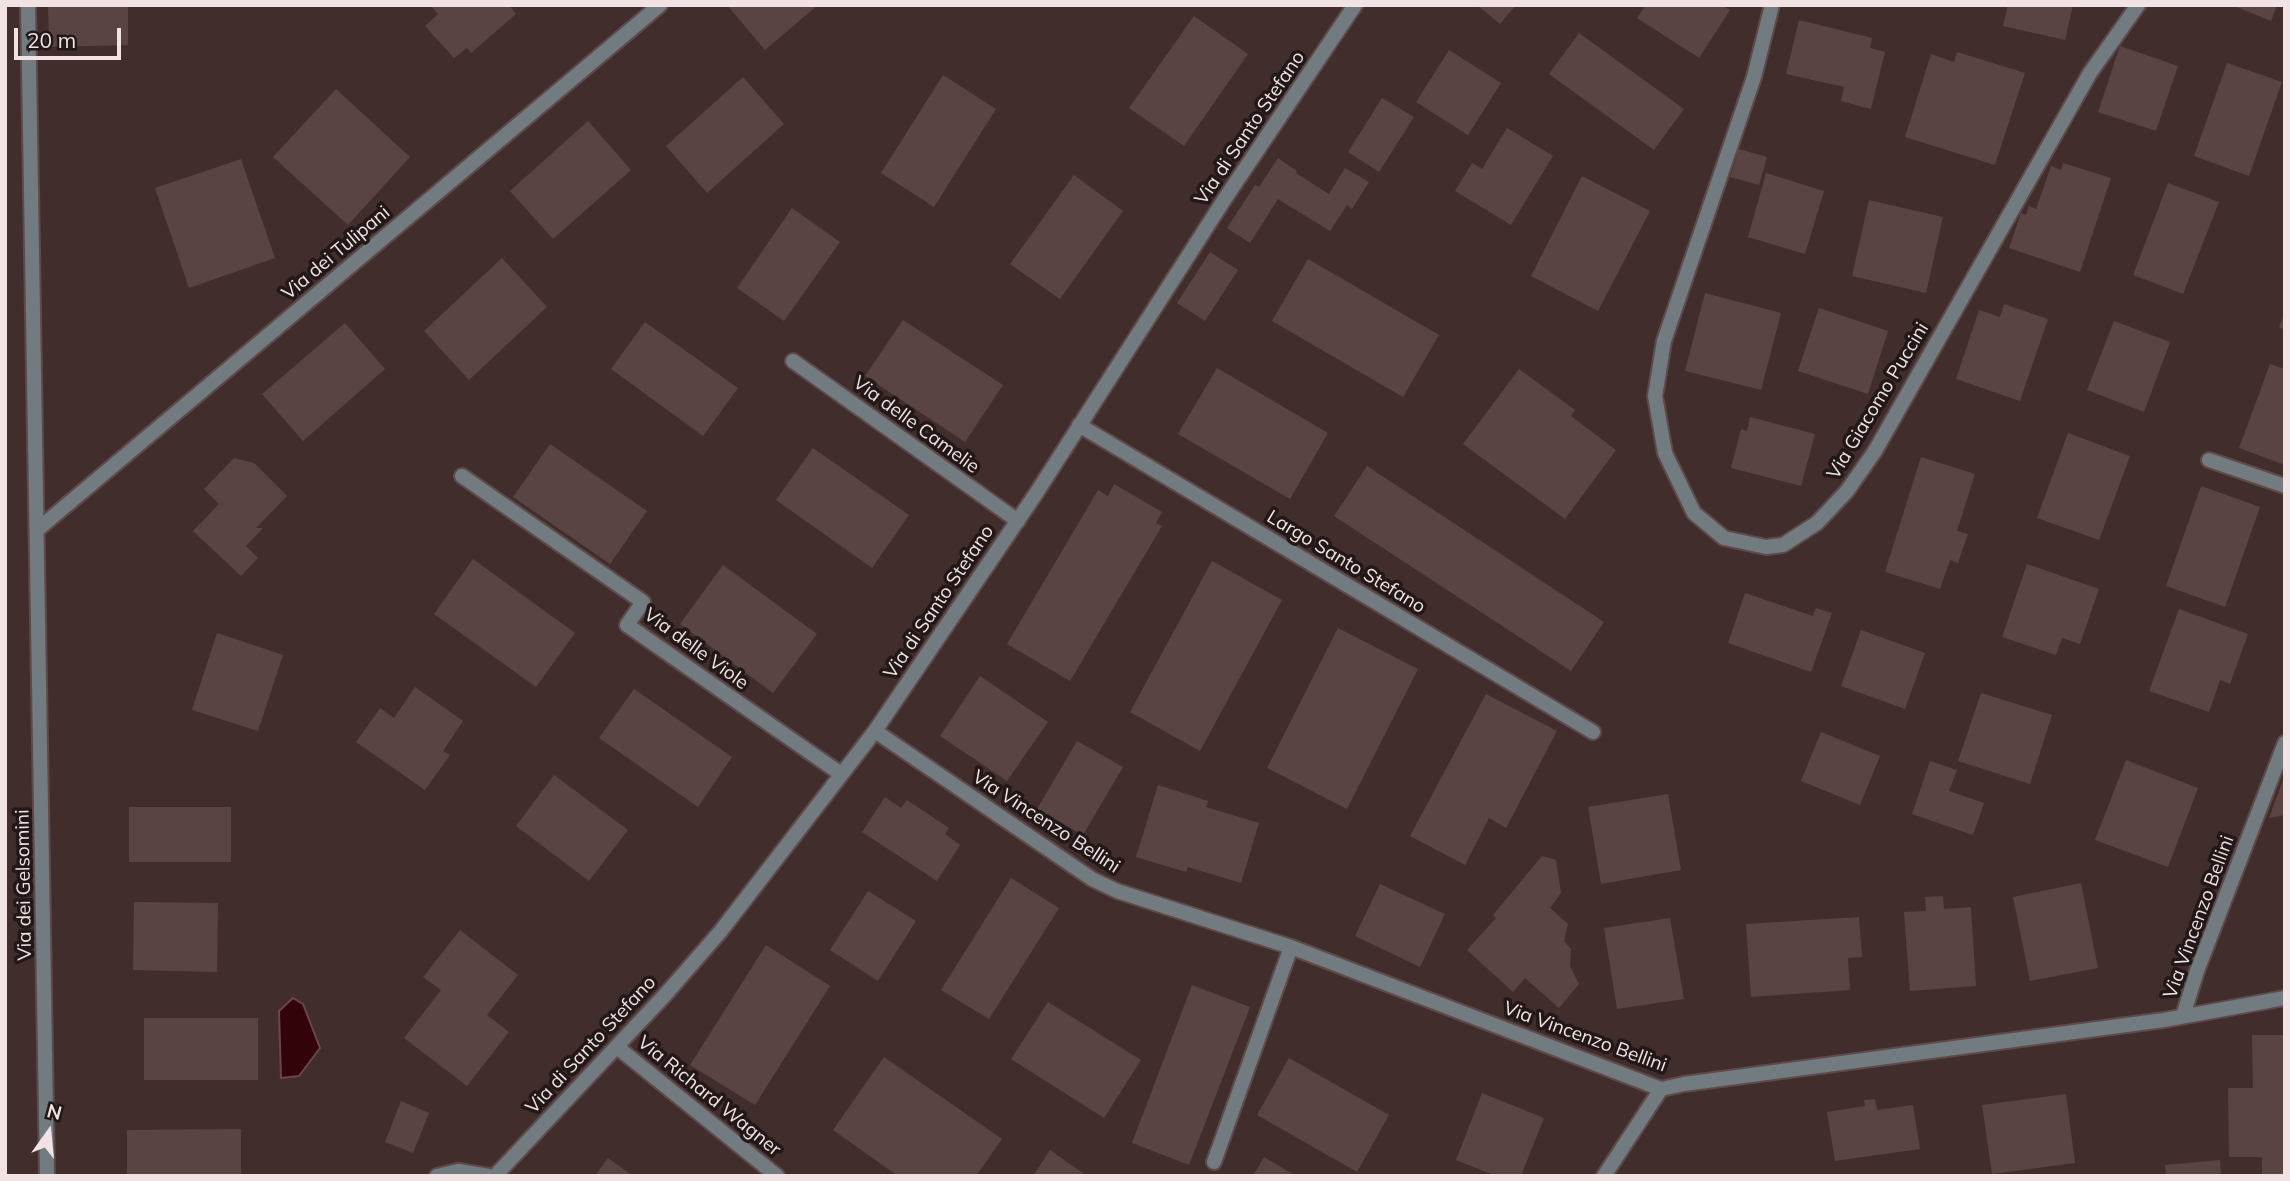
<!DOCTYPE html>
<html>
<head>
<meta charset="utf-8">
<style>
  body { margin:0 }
  #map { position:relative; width:2290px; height:1181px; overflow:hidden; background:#422d2d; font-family:Mulish,sans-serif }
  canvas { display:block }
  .frame { position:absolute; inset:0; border:7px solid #f1e3e3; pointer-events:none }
  .north { position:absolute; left:14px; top:1097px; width:70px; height:70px; -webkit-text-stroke:5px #221818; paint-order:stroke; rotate:15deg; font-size:19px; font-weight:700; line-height:28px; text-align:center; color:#f1e3e3 }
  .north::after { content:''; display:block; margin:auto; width:24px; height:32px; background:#f1e3e3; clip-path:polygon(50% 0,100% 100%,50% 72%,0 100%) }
  .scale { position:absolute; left:14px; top:28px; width:107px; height:32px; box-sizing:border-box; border:4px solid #f1e3e3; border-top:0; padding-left:9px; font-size:21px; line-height:24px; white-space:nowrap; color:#f1e3e3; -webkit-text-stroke:5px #221818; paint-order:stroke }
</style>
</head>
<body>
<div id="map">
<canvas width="2290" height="1181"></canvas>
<div class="frame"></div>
<div class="north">N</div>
<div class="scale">20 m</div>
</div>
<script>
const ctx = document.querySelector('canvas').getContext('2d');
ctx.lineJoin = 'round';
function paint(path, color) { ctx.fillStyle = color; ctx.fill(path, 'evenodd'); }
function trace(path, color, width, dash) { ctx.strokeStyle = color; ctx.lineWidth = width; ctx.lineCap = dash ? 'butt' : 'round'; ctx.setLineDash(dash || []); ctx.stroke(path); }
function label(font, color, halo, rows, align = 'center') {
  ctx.font = font + ' Mulish,sans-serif'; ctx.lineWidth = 7; ctx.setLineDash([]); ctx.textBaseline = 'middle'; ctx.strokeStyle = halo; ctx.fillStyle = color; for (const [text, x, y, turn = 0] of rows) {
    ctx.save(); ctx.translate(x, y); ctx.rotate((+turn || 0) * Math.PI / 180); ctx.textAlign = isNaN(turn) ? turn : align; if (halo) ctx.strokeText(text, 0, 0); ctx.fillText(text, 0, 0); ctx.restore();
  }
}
const water = new Path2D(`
  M 293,998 L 303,1004 L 320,1048 L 299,1076 L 281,1078 L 279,1011 Z`);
paint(water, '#330309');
trace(water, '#6c464a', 2);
paint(new Path2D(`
  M 48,5 L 128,5 L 128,45 L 49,47 Z
  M 430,5 L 509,5 L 516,14 L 471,53 L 467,48 L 454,58 L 425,26 L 438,14 Z
  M 727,5 L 818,5 L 765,50 Z
  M 1477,5 L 1516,5 L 1500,24 Z
  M 1646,5 L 1722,5 L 1730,10 L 1699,58 L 1637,18 Z
  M 2008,5 L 2073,5 L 2065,40 L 2003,26 Z
  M 2232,5 L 2277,5 L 2271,21 Z
  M 1194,16 L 1248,54 L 1184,146 L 1129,108 Z
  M 1799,20 L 1872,38 L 1870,48 L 1885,52 L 1871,109 L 1841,101 L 1844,87 L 1786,74 Z
  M 1579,33 L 1684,109 L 1654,150 L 1549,74 Z
  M 2120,46 L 2178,66 L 2156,131 L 2098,112 Z
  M 1449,50 L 1501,83 L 1468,135 L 1416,102 Z
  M 1957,52 L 2025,73 L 1995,165 L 1905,137 L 1931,54 L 1954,62 Z
  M 2227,63 L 2282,82 L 2249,176 L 2194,156 Z
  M 943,75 L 996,109 L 934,207 L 881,173 Z
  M 743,77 L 784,124 L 707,193 L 666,146 Z
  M 336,89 L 410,157 L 348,225 L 273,157 Z
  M 1382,98 L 1414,117 L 1379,172 L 1348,152 Z
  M 588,121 L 631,170 L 553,239 L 510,191 Z
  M 1507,128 L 1553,156 L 1511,225 L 1455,191 L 1472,163 L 1482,169 Z
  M 1739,149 L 1767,157 L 1759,185 L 1730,177 Z
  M 1278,158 L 1297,171 L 1296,173 L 1329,194 L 1345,168 L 1369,182 L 1352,209 L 1347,205 L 1330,231 L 1278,199 L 1250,243 L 1227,228 L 1255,185 L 1259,187 Z
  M 241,159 L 275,258 L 189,288 L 155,188 Z
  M 2063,163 L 2111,178 L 2080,272 L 2009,248 L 2021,213 L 2026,215 L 2029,206 L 2036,209 L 2051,166 L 2061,170 Z
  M 1766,173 L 1824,191 L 1805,254 L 1748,237 Z
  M 1074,175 L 1123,211 L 1060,299 L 1010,264 Z
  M 1582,176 L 1650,211 L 1598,311 L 1531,276 Z
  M 2168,183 L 2219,202 L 2183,294 L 2133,275 Z
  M 1869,200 L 1943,217 L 1926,293 L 1852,276 Z
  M 792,208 L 840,242 L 784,321 L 737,288 Z
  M 1210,252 L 1238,270 L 1205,321 L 1177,303 Z
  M 502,258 L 547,307 L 469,380 L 424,331 Z
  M 1308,259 L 1439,335 L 1403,397 L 1272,321 Z
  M 1705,293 L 1781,313 L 1761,390 L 1685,371 Z
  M 2004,304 L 2048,319 L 2020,401 L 1956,379 L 1979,310 L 2000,317 Z
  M 1819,308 L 1888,331 L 1868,394 L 1798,371 Z
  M 2285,313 L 2285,330 L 2279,327 Z
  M 903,320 L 1003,385 L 965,442 L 865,376 Z
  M 2114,321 L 2170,342 L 2144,412 L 2087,390 Z
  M 645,322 L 738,388 L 703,436 L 611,369 Z
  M 345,323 L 385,369 L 303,441 L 262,394 Z
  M 2270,364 L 2285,369 L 2285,465 L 2239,448 Z
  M 1217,368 L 1328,433 L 1290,499 L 1178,434 Z
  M 1519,369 L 1575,410 L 1571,416 L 1616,450 L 1565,519 L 1463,444 Z
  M 1750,417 L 1815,434 L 1801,486 L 1731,468 L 1741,429 L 1747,431 Z
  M 2068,433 L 2130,456 L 2099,540 L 2037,518 Z
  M 550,444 L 647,511 L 610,564 L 513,497 Z
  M 813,448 L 909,515 L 872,568 L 776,500 Z
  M 1921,457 L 1975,474 L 1957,531 L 1968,534 L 1958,563 L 1950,560 L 1940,589 L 1885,572 Z
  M 234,458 L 254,463 L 287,496 L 256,528 L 263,528 L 246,546 L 258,558 L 241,576 L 193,531 L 219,504 L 204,489 Z
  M 1367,466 L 1604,622 L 1571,671 L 1334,516 Z
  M 1114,484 L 1162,512 L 1156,523 L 1162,526 L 1070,681 L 1007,644 L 1098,490 L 1108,496 Z
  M 2201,486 L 2260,507 L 2225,607 L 2166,586 Z
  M 473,559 L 575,633 L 536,687 L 434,614 Z
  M 1212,561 L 1282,600 L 1200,751 L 1130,712 Z
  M 2027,564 L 2099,589 L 2080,644 L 2062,638 L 2056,655 L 2002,637 Z
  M 723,565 L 817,634 L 773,693 L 680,624 Z
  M 1745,593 L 1813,616 L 1816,608 L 1832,613 L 1811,672 L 1728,643 Z
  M 2179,609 L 2248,634 L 2230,684 L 2220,680 L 2209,712 L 2149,691 Z
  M 1338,628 L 1418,669 L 1347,809 L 1267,768 Z
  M 1861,630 L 1925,653 L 1905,709 L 1841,686 Z
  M 217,633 L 283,655 L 258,731 L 192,710 Z
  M 980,676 L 1048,722 L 1007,781 L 940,736 Z
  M 415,687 L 463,721 L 443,751 L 450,755 L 425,790 L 356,742 L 380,708 L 394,718 Z
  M 634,689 L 732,757 L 698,807 L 599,738 Z
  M 1981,693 L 2052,715 L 2030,784 L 1958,761 Z
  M 1486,694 L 1557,731 L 1506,828 L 1489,818 L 1465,865 L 1410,836 Z
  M 1821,732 L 1880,756 L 1860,805 L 1801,781 Z
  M 1077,741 L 1123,767 L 1083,835 L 1037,809 Z
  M 2126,760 L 2198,788 L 2168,867 L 2095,840 Z
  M 1930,761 L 1957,770 L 1949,791 L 1984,803 L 1973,835 L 1912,814 Z
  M 554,775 L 628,830 L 589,881 L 516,826 Z
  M 2284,777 L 2285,815 L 2269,818 Z
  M 1158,785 L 1208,801 L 1206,807 L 1259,823 L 1241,883 L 1188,867 L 1186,872 L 1136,857 Z
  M 1668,794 L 1681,870 L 1601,884 L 1588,807 Z
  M 885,797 L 901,808 L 907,800 L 949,828 L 945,834 L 960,845 L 937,881 L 862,832 Z
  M 129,807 L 231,807 L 231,862 L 129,862 Z
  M 1542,856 L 1556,860 L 1561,893 L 1550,908 L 1568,924 L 1564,941 L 1571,949 L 1570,966 L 1579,984 L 1559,1008 L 1525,978 L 1513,992 L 1467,950 L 1496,918 L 1493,915 Z
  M 1011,878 L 1059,908 L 989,1019 L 941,990 Z
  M 2081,883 L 2098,968 L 2030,981 L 2013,897 Z
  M 1380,884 L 1445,914 L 1420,967 L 1355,936 Z
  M 868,891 L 916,921 L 878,981 L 830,950 Z
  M 1943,896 L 1944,909 L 1971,907 L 1976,986 L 1910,991 L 1904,912 L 1926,911 L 1925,897 Z
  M 134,902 L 218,903 L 217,972 L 133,970 Z
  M 1859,917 L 1862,957 L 1848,958 L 1850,990 L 1751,997 L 1746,924 Z
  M 1670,918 L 1684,999 L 1617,1009 L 1604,928 Z
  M 460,930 L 518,975 L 487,1015 L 509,1032 L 467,1086 L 404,1038 L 441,990 L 423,977 Z
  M 766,945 L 830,986 L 755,1105 L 690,1065 Z
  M 1192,985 L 1250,1007 L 1189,1165 L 1132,1143 Z
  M 1048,1002 L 1141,1060 L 1104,1118 L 1011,1059 Z
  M 144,1018 L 258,1018 L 258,1080 L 144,1080 Z
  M 2252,1035 L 2285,1035 L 2285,1176 L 2262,1176 L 2262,1157 L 2229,1157 L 2228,1088 L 2253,1088 Z
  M 884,1057 L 1002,1139 L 976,1176 L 898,1176 L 833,1130 Z
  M 1289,1058 L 1389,1115 L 1357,1172 L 1257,1115 Z
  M 1482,1093 L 1544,1118 L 1521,1176 L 1496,1176 L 1456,1160 Z
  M 2066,1094 L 2075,1163 L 1992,1174 L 1982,1105 Z
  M 1875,1099 L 1877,1110 L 1913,1105 L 1920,1149 L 1835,1161 L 1827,1112 L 1865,1106 L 1864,1100 Z
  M 401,1101 L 429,1113 L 413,1153 L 385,1142 Z
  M 241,1129 L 241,1176 L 127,1176 L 127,1130 Z
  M 1050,1150 L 1087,1176 L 1033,1176 Z
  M 1264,1157 L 1296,1176 L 1253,1176 Z
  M 608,1158 L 633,1176 L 595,1176 Z
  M 2220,1160 L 2221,1176 L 2166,1176 L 2165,1165 Z`), '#5a4443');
const service = new Path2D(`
  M 793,361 L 1018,521
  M 2209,460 L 2285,486
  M 462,476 L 643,602 L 627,625 L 841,774
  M 1214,1162 L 1291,947`);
const minor = new Path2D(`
  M 28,5 L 47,1176
  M 1772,5 L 1754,77 L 1664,341 L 1655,396 L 1665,453 L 1694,513 L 1724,538 L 1766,547 L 1783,545 L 1817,523 L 1847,491 L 1875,451 L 2090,73 L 2138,5
  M 1079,425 L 1593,732
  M 37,530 L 660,5
  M 875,731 L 1092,879 L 1117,891 L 1291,947 L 1661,1089 L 1684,1084 L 2164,1020 L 2285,998
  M 2183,1016 L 2197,971 L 2285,743
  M 617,1047 L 777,1176
  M 437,1176 L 458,1171 L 489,1176
  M 1604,1176 L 1661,1089`);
const tertiary = new Path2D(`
  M 495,1176 L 665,995 L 720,932 L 875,731 L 1037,492 L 1224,200 L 1355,5`);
trace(service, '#5e4a4a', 18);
trace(minor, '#5e4a4a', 18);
trace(tertiary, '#5e4a4a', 18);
trace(service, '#727b80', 14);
trace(minor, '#727b80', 14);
trace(tertiary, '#727b80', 14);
label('19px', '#f1e3e3', '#221818', [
  ["Via di Santo Stefano",1250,128,-56],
  ["Via dei Tulipani",336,253,-40],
  ["Via Giacomo Puccini",1878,401,-59],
  ["Via delle Camelie",916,425,36],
  ["Largo Santo Stefano",1346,562,31],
  ["Via di Santo Stefano",939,602,-56],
  ["Via delle Viole",696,649,36],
  ["Via Vincenzo Bellini",1046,822,33],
  ["Via dei Gelsomini",24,885,-91],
  ["Via Vincenzo Bellini",2199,917,-70],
  ["Via Vincenzo Bellini",1585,1037,20],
  ["Via di Santo Stefano",591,1045,-47],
  ["Via Richard Wagner",709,1096,39]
]);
</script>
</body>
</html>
